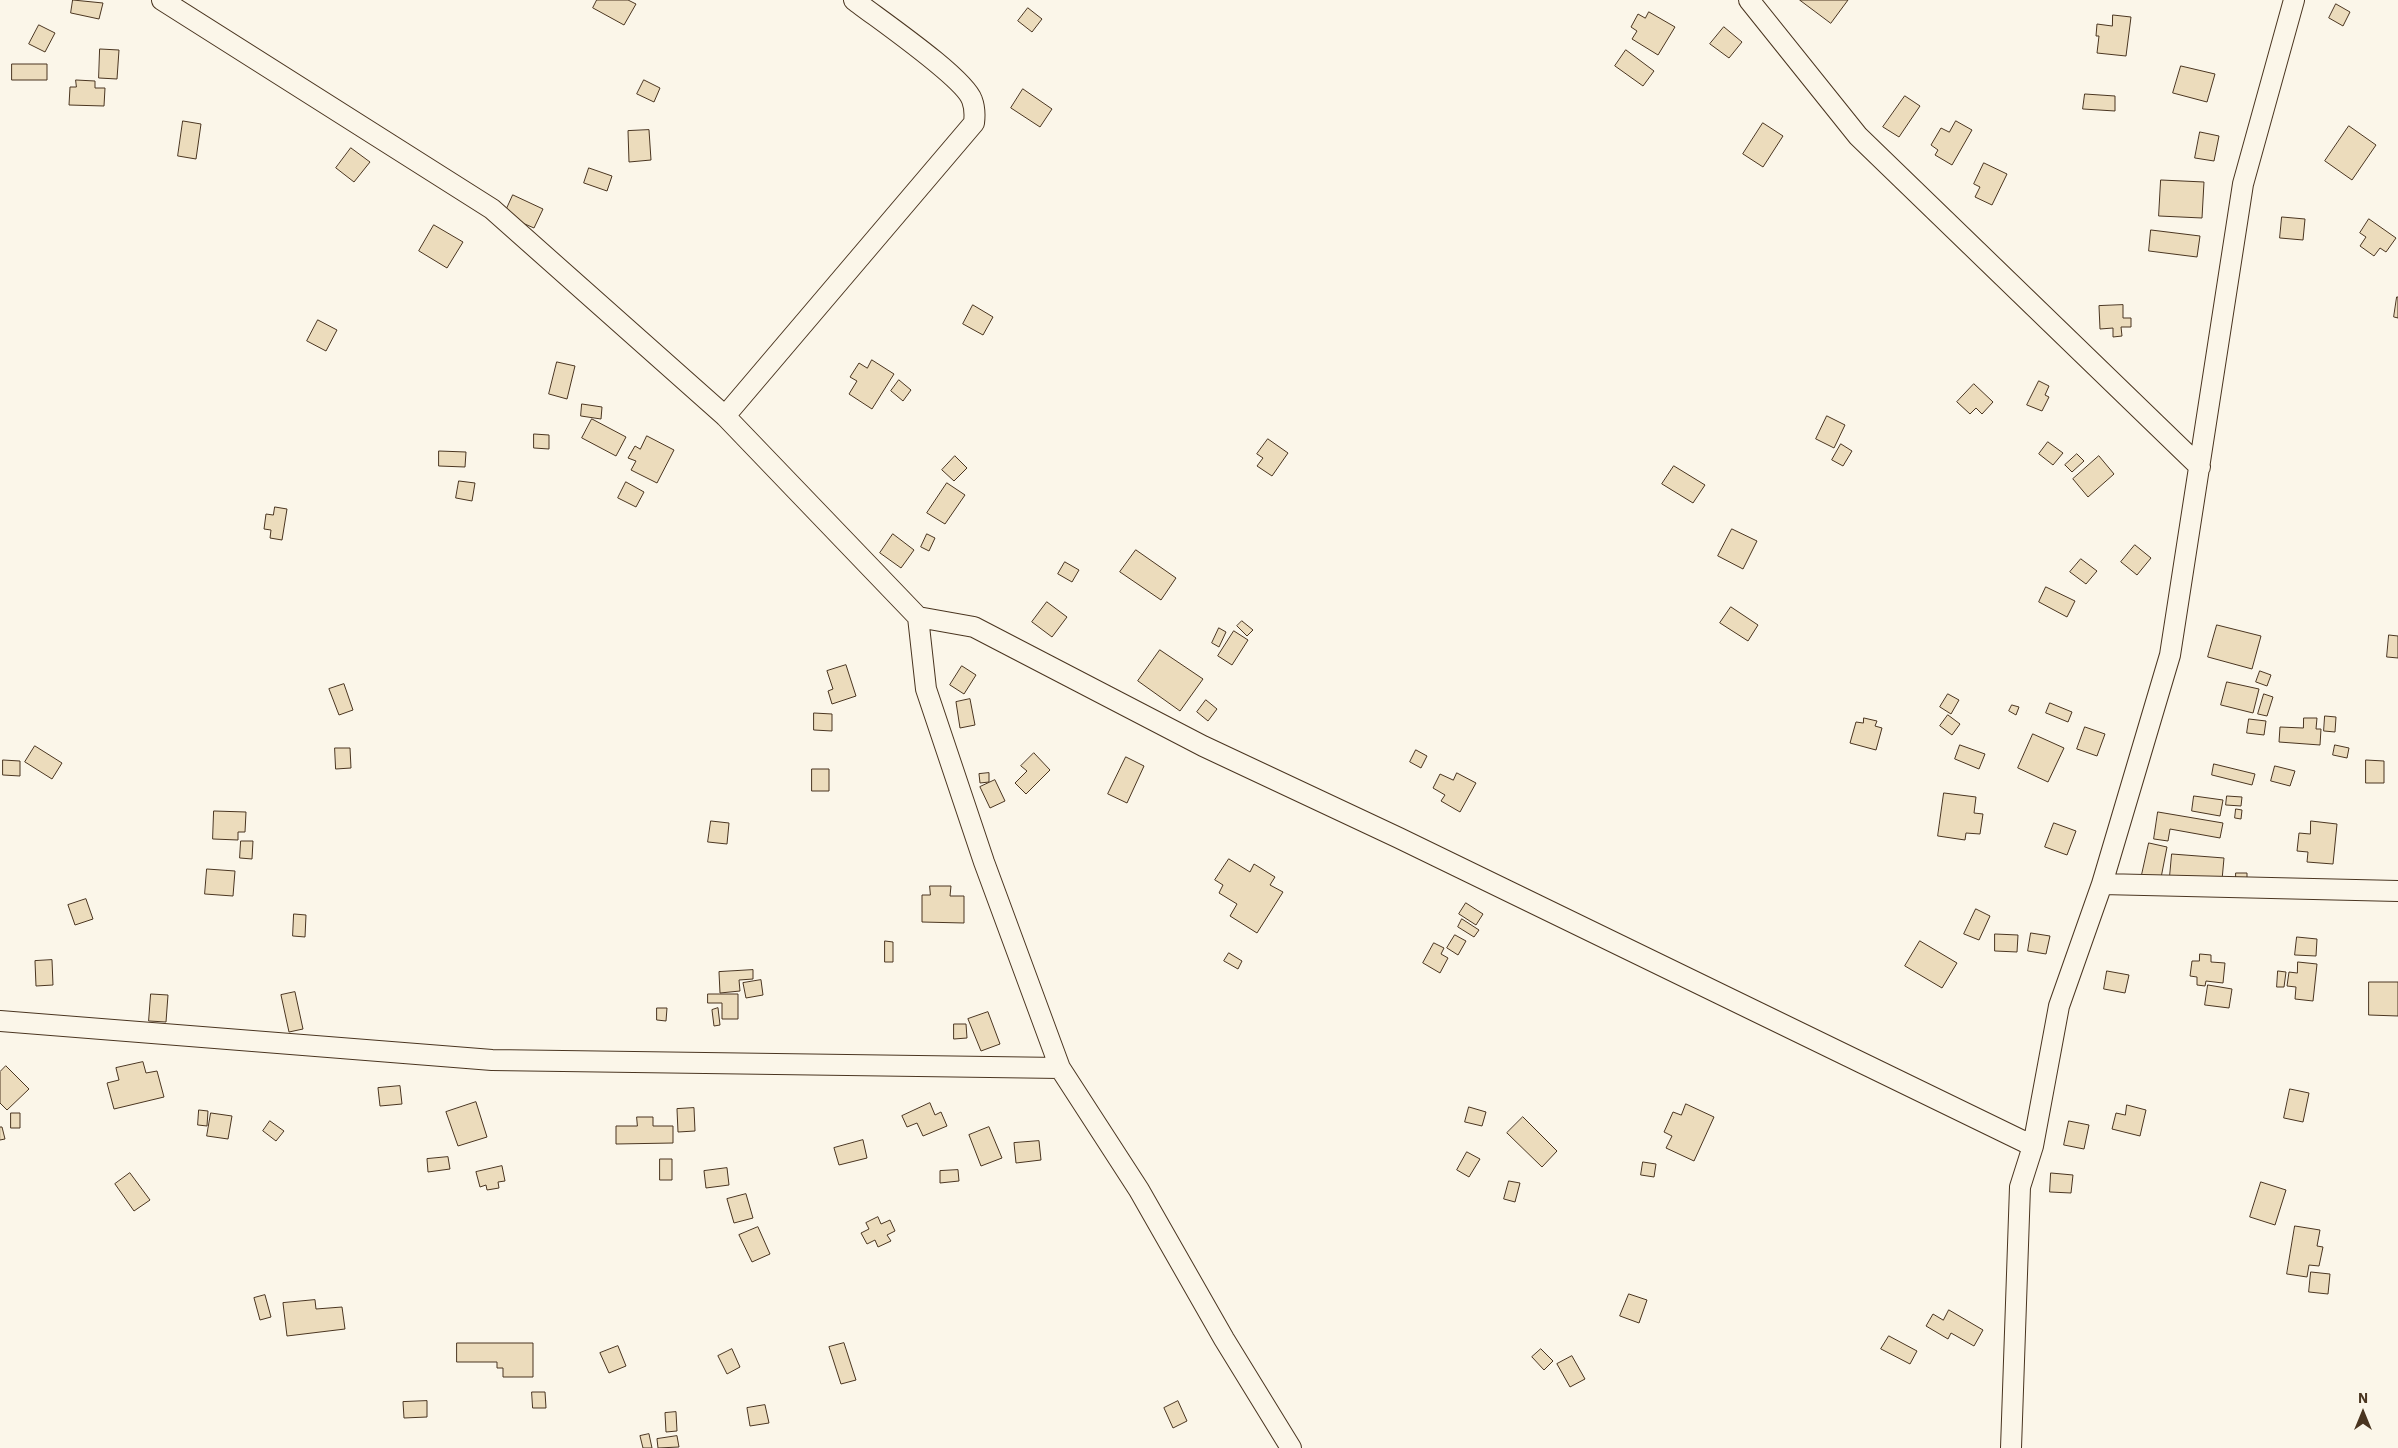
<!DOCTYPE html>
<html>
<head>
<meta charset="utf-8">
<style>
  body { margin:0 }
  #map { position:relative; width:2398px; height:1448px; overflow:hidden; background:#fbf6e9; font-family:"IBM Plex Sans",sans-serif }
  canvas { display:block }
  .north { position:absolute; left:2338px; top:1388px; width:50px; height:50px; -webkit-text-stroke:4px #fbf6e9; paint-order:stroke; rotate:0deg; font-size:14px; font-weight:700; line-height:20px; text-align:center; color:#4a3520 }
  .north::after { content:''; display:block; margin:auto; width:18px; height:22px; background:#4a3520; clip-path:polygon(50% 0,100% 100%,50% 72%,0 100%) }
</style>
</head>
<body>
<div id="map">
<canvas width="2398" height="1448"></canvas>
<div class="north">N</div>
</div>
<script>
const ctx = document.querySelector('canvas').getContext('2d');
ctx.lineJoin = 'round';
function paint(path, color) { ctx.fillStyle = color; ctx.fill(path, 'evenodd'); }
function trace(path, color, width, dash) { ctx.strokeStyle = color; ctx.lineWidth = width; ctx.lineCap = dash ? 'butt' : 'round'; ctx.setLineDash(dash || []); ctx.stroke(path); }
const building = new Path2D(`
  M 73,0 L 103,3 L 99,19 L 71,13 Z
  M 597,0 L 628,0 L 636,4 L 624,25 L 593,8 Z
  M 1800,0 L 1848,0 L 1831,23 Z
  M 2336,4 L 2350,12 L 2343,26 L 2329,18 Z
  M 1028,8 L 1042,19 L 1032,32 L 1018,21 Z
  M 1649,12 L 1675,27 L 1658,55 L 1632,39 L 1637,31 L 1631,27 L 1638,14 L 1645,18 Z
  M 2113,15 L 2131,17 L 2126,56 L 2097,53 L 2099,36 L 2096,36 L 2097,24 L 2112,26 Z
  M 39,25 L 55,33 L 45,52 L 29,44 Z
  M 1724,27 L 1742,42 L 1729,58 L 1710,44 Z
  M 100,49 L 119,50 L 117,79 L 99,78 Z
  M 1626,50 L 1654,71 L 1643,86 L 1615,66 Z
  M 12,64 L 47,64 L 47,80 L 12,80 Z
  M 2181,66 L 2215,74 L 2207,102 L 2173,93 Z
  M 76,80 L 95,81 L 95,88 L 105,88 L 104,106 L 69,105 L 70,87 L 76,87 Z
  M 644,80 L 660,88 L 654,102 L 637,94 Z
  M 1023,89 L 1052,109 L 1040,127 L 1011,108 Z
  M 2085,94 L 2115,96 L 2115,111 L 2083,109 Z
  M 1905,96 L 1920,106 L 1899,137 L 1883,127 Z
  M 183,121 L 201,124 L 196,159 L 178,156 Z
  M 1956,121 L 1972,130 L 1952,165 L 1935,155 L 1938,150 L 1931,145 L 1941,128 L 1949,132 Z
  M 1763,123 L 1783,136 L 1763,167 L 1743,154 Z
  M 2349,126 L 2376,145 L 2352,180 L 2325,161 Z
  M 649,130 L 651,160 L 629,162 L 628,131 Z
  M 2200,132 L 2219,136 L 2214,161 L 2195,158 Z
  M 351,148 L 370,162 L 354,182 L 336,168 Z
  M 1984,163 L 2007,174 L 1992,205 L 1975,197 L 1980,187 L 1974,184 Z
  M 589,168 L 612,176 L 607,191 L 584,183 Z
  M 2161,180 L 2204,182 L 2202,218 L 2159,216 Z
  M 513,195 L 543,209 L 534,228 L 504,215 Z
  M 2282,217 L 2305,219 L 2303,240 L 2280,238 Z
  M 2369,219 L 2396,238 L 2386,252 L 2380,248 L 2374,256 L 2360,246 L 2366,237 L 2360,233 Z
  M 434,225 L 463,242 L 447,268 L 419,251 Z
  M 2151,230 L 2200,236 L 2197,257 L 2149,251 Z
  M 2397,297 L 2398,297 L 2398,318 L 2394,317 Z
  M 973,305 L 993,317 L 983,335 L 963,324 Z
  M 2123,305 L 2123,318 L 2131,318 L 2131,327 L 2121,327 L 2122,336 L 2113,337 L 2113,328 L 2100,329 L 2099,306 Z
  M 318,320 L 337,330 L 326,351 L 307,341 Z
  M 872,360 L 894,374 L 872,409 L 849,394 L 857,381 L 850,377 L 859,363 L 867,368 Z
  M 557,362 L 575,366 L 567,399 L 549,394 Z
  M 899,380 L 911,390 L 903,401 L 891,391 Z
  M 2039,381 L 2049,386 L 2045,395 L 2049,397 L 2042,411 L 2027,405 Z
  M 1974,384 L 1993,402 L 1982,414 L 1976,408 L 1970,414 L 1957,402 Z
  M 582,404 L 602,407 L 601,419 L 581,416 Z
  M 1827,416 L 1845,425 L 1834,448 L 1816,439 Z
  M 592,419 L 626,437 L 616,456 L 582,438 Z
  M 534,434 L 549,435 L 549,449 L 534,448 Z
  M 647,436 L 674,450 L 657,483 L 631,470 L 636,461 L 628,458 L 635,446 L 640,449 Z
  M 1268,439 L 1288,453 L 1272,476 L 1257,466 L 1263,458 L 1257,454 Z
  M 2048,442 L 2063,453 L 2053,465 L 2039,454 Z
  M 1841,444 L 1852,451 L 1843,466 L 1832,460 Z
  M 439,451 L 466,452 L 465,467 L 439,466 Z
  M 2077,454 L 2084,461 L 2072,472 L 2065,465 Z
  M 955,456 L 967,468 L 954,481 L 942,470 Z
  M 2099,456 L 2114,474 L 2088,497 L 2073,479 Z
  M 1674,466 L 1705,485 L 1693,503 L 1662,484 Z
  M 459,481 L 475,483 L 472,501 L 456,498 Z
  M 626,482 L 644,492 L 636,507 L 618,498 Z
  M 947,483 L 965,495 L 945,524 L 927,513 Z
  M 275,507 L 287,509 L 282,540 L 270,538 L 271,530 L 264,529 L 266,514 L 273,515 Z
  M 1732,529 L 1757,541 L 1743,569 L 1718,556 Z
  M 893,534 L 914,550 L 901,568 L 880,553 Z
  M 927,534 L 935,538 L 929,551 L 921,547 Z
  M 2135,545 L 2151,558 L 2137,575 L 2121,562 Z
  M 1136,550 L 1176,578 L 1161,600 L 1120,572 Z
  M 2081,559 L 2097,571 L 2086,584 L 2070,572 Z
  M 1065,562 L 1079,570 L 1072,582 L 1058,574 Z
  M 2046,587 L 2075,601 L 2067,617 L 2039,602 Z
  M 1047,602 L 1067,617 L 1052,637 L 1032,622 Z
  M 1731,607 L 1758,625 L 1748,641 L 1720,623 Z
  M 1242,621 L 1253,630 L 1247,636 L 1237,626 Z
  M 2217,625 L 2261,636 L 2252,669 L 2208,657 Z
  M 1219,628 L 1226,632 L 1219,647 L 1212,643 Z
  M 1234,631 L 1248,640 L 1232,665 L 1218,656 Z
  M 2389,635 L 2398,636 L 2398,658 L 2387,657 Z
  M 1160,650 L 1203,679 L 1180,711 L 1138,681 Z
  M 846,665 L 856,696 L 832,704 L 828,691 L 833,689 L 827,671 Z
  M 962,666 L 976,675 L 964,694 L 950,685 Z
  M 2260,671 L 2271,675 L 2267,686 L 2256,682 Z
  M 2227,682 L 2259,689 L 2253,713 L 2221,705 Z
  M 344,684 L 353,710 L 339,715 L 329,689 Z
  M 1948,694 L 1959,700 L 1951,714 L 1940,707 Z
  M 2264,694 L 2273,697 L 2267,716 L 2258,714 Z
  M 970,699 L 975,725 L 960,728 L 956,702 Z
  M 1206,700 L 1217,709 L 1208,721 L 1197,712 Z
  M 2050,703 L 2072,712 L 2068,722 L 2046,713 Z
  M 2012,705 L 2019,707 L 2016,715 L 2009,711 Z
  M 814,713 L 832,714 L 832,731 L 814,730 Z
  M 1948,715 L 1960,724 L 1952,735 L 1940,726 Z
  M 2325,716 L 2336,717 L 2335,732 L 2324,731 Z
  M 1864,718 L 1877,721 L 1875,726 L 1882,728 L 1876,750 L 1850,743 L 1856,722 L 1863,723 Z
  M 2304,718 L 2317,718 L 2316,729 L 2321,729 L 2320,745 L 2279,742 L 2280,727 L 2303,728 Z
  M 2249,719 L 2266,721 L 2264,735 L 2247,733 Z
  M 2085,727 L 2105,734 L 2097,756 L 2077,749 Z
  M 2033,734 L 2064,748 L 2048,782 L 2018,768 Z
  M 1960,745 L 1985,754 L 1979,769 L 1955,759 Z
  M 2335,745 L 2349,748 L 2347,758 L 2333,755 Z
  M 35,746 L 62,763 L 52,779 L 25,762 Z
  M 335,748 L 350,748 L 351,768 L 336,769 Z
  M 1416,750 L 1427,756 L 1421,768 L 1410,762 Z
  M 1034,753 L 1050,770 L 1026,794 L 1015,783 L 1027,771 L 1021,766 Z
  M 1126,757 L 1144,766 L 1127,803 L 1108,794 Z
  M 3,760 L 20,761 L 20,776 L 3,775 Z
  M 2366,760 L 2384,761 L 2384,783 L 2366,783 Z
  M 2214,764 L 2255,774 L 2252,785 L 2212,775 Z
  M 2275,766 L 2295,771 L 2290,786 L 2271,781 Z
  M 812,769 L 829,769 L 829,791 L 812,791 Z
  M 989,773 L 989,782 L 980,783 L 979,774 Z
  M 1457,773 L 1476,783 L 1460,812 L 1441,801 L 1445,795 L 1433,788 L 1440,774 L 1453,780 Z
  M 995,780 L 1005,801 L 990,808 L 980,787 Z
  M 1944,793 L 1976,797 L 1974,813 L 1983,814 L 1980,834 L 1966,833 L 1965,840 L 1938,836 Z
  M 2194,796 L 2223,800 L 2220,816 L 2192,811 Z
  M 2227,796 L 2242,797 L 2241,806 L 2226,805 Z
  M 2236,809 L 2242,810 L 2241,819 L 2235,818 Z
  M 214,811 L 246,812 L 245,832 L 238,832 L 238,840 L 213,839 Z
  M 2158,812 L 2223,823 L 2220,838 L 2170,829 L 2168,841 L 2154,839 Z
  M 711,821 L 729,823 L 727,844 L 708,842 Z
  M 2311,821 L 2337,824 L 2333,864 L 2307,862 L 2308,852 L 2297,851 L 2299,833 L 2310,834 Z
  M 2054,823 L 2076,831 L 2067,855 L 2045,847 Z
  M 241,841 L 253,841 L 252,859 L 240,858 Z
  M 2149,843 L 2167,847 L 2160,883 L 2141,879 Z
  M 2172,854 L 2224,858 L 2222,880 L 2170,876 Z
  M 1229,859 L 1250,872 L 1254,864 L 1275,877 L 1270,885 L 1283,892 L 1257,933 L 1230,916 L 1237,904 L 1219,893 L 1223,885 L 1215,880 Z
  M 207,869 L 235,871 L 233,896 L 205,894 Z
  M 2236,873 L 2247,873 L 2247,885 L 2236,885 Z
  M 930,886 L 951,886 L 950,896 L 964,896 L 964,923 L 922,922 L 922,895 L 930,895 Z
  M 86,899 L 93,919 L 75,925 L 68,905 Z
  M 1466,903 L 1483,914 L 1476,925 L 1459,914 Z
  M 1976,909 L 1990,916 L 1979,940 L 1964,934 Z
  M 294,914 L 306,915 L 305,937 L 293,936 Z
  M 1462,919 L 1479,930 L 1474,937 L 1458,927 Z
  M 2031,933 L 2050,936 L 2046,954 L 2028,951 Z
  M 1995,934 L 2018,935 L 2017,952 L 1995,951 Z
  M 1455,935 L 1466,941 L 1458,955 L 1447,948 Z
  M 2297,937 L 2317,939 L 2316,956 L 2295,955 Z
  M 885,941 L 893,942 L 893,962 L 885,962 Z
  M 1920,941 L 1957,963 L 1942,988 L 1905,966 Z
  M 1434,943 L 1444,948 L 1441,954 L 1448,958 L 1440,973 L 1423,963 Z
  M 1229,953 L 1242,961 L 1238,969 L 1224,961 Z
  M 2200,954 L 2211,955 L 2211,962 L 2225,963 L 2223,983 L 2206,981 L 2205,986 L 2197,985 L 2197,977 L 2190,976 L 2192,961 L 2199,961 Z
  M 52,960 L 53,985 L 36,986 L 35,961 Z
  M 2298,962 L 2317,964 L 2313,1001 L 2295,999 L 2296,987 L 2287,986 L 2289,972 L 2297,973 Z
  M 753,970 L 753,979 L 739,980 L 740,991 L 720,993 L 719,972 Z
  M 2107,971 L 2129,975 L 2125,993 L 2104,989 Z
  M 2278,971 L 2286,972 L 2284,987 L 2277,987 Z
  M 761,980 L 763,995 L 746,998 L 743,983 Z
  M 2369,982 L 2398,982 L 2398,1016 L 2369,1015 Z
  M 2208,985 L 2232,989 L 2229,1008 L 2205,1005 Z
  M 295,992 L 303,1029 L 289,1032 L 281,995 Z
  M 151,994 L 168,995 L 166,1022 L 149,1021 Z
  M 708,994 L 738,994 L 738,1019 L 722,1019 L 722,1003 L 708,1003 Z
  M 657,1008 L 667,1008 L 666,1021 L 657,1020 Z
  M 718,1008 L 720,1025 L 714,1026 L 712,1010 Z
  M 988,1012 L 1000,1044 L 981,1051 L 968,1019 Z
  M 954,1024 L 966,1024 L 967,1038 L 954,1039 Z
  M 143,1062 L 146,1073 L 157,1071 L 164,1097 L 114,1109 L 107,1083 L 119,1080 L 116,1068 Z
  M 6,1066 L 29,1089 L 7,1110 L 0,1103 L 0,1072 Z
  M 400,1086 L 402,1104 L 380,1106 L 378,1088 Z
  M 2290,1089 L 2309,1093 L 2303,1122 L 2284,1118 Z
  M 476,1102 L 487,1137 L 458,1146 L 446,1112 Z
  M 930,1103 L 935,1115 L 941,1112 L 947,1126 L 923,1136 L 917,1123 L 907,1127 L 902,1116 Z
  M 1686,1104 L 1714,1117 L 1694,1161 L 1666,1148 L 1672,1136 L 1664,1132 L 1673,1112 L 1681,1115 Z
  M 2127,1105 L 2146,1110 L 2140,1136 L 2112,1129 L 2116,1113 L 2125,1115 Z
  M 1469,1107 L 1486,1112 L 1482,1126 L 1465,1122 Z
  M 694,1108 L 695,1131 L 678,1132 L 677,1109 Z
  M 199,1110 L 208,1111 L 207,1126 L 198,1125 Z
  M 11,1113 L 20,1113 L 20,1128 L 11,1128 Z
  M 211,1113 L 232,1116 L 228,1139 L 207,1136 Z
  M 637,1117 L 653,1117 L 653,1126 L 673,1126 L 673,1143 L 616,1144 L 616,1126 L 637,1126 Z
  M 1523,1117 L 1557,1151 L 1542,1167 L 1507,1133 Z
  M 270,1121 L 284,1131 L 276,1141 L 263,1131 Z
  M 2069,1121 L 2089,1125 L 2084,1149 L 2064,1145 Z
  M 0,1127 L 2,1127 L 5,1139 L 0,1140 Z
  M 989,1127 L 1002,1158 L 981,1166 L 969,1135 Z
  M 863,1140 L 867,1158 L 839,1165 L 834,1148 Z
  M 1039,1141 L 1041,1160 L 1016,1163 L 1014,1143 Z
  M 1467,1152 L 1480,1159 L 1469,1177 L 1457,1170 Z
  M 448,1157 L 450,1169 L 428,1172 L 427,1159 Z
  M 660,1159 L 672,1159 L 672,1180 L 660,1180 Z
  M 1643,1162 L 1656,1164 L 1654,1177 L 1641,1175 Z
  M 502,1166 L 505,1181 L 498,1182 L 499,1188 L 487,1190 L 486,1185 L 480,1187 L 476,1172 Z
  M 727,1168 L 729,1185 L 706,1188 L 704,1171 Z
  M 958,1170 L 959,1181 L 940,1183 L 940,1171 Z
  M 130,1173 L 150,1200 L 134,1211 L 115,1184 Z
  M 2051,1173 L 2073,1175 L 2071,1193 L 2050,1192 Z
  M 1509,1181 L 1520,1183 L 1515,1202 L 1504,1199 Z
  M 2261,1182 L 2286,1190 L 2275,1225 L 2250,1217 Z
  M 746,1194 L 753,1218 L 734,1223 L 727,1199 Z
  M 878,1217 L 881,1224 L 890,1220 L 895,1231 L 887,1235 L 891,1241 L 878,1247 L 875,1240 L 867,1244 L 861,1233 L 869,1229 L 866,1223 Z
  M 2295,1226 L 2320,1230 L 2317,1246 L 2323,1247 L 2319,1266 L 2309,1265 L 2307,1277 L 2287,1274 Z
  M 758,1227 L 770,1254 L 752,1262 L 739,1235 Z
  M 2311,1272 L 2330,1274 L 2328,1294 L 2309,1292 Z
  M 1629,1294 L 1647,1300 L 1639,1323 L 1620,1316 Z
  M 265,1295 L 271,1317 L 260,1320 L 254,1298 Z
  M 315,1300 L 316,1309 L 342,1307 L 345,1329 L 287,1336 L 283,1303 Z
  M 1949,1310 L 1983,1330 L 1974,1346 L 1951,1333 L 1948,1339 L 1926,1326 L 1933,1314 L 1943,1320 Z
  M 1889,1336 L 1917,1351 L 1910,1364 L 1881,1349 Z
  M 457,1343 L 533,1343 L 533,1377 L 503,1377 L 503,1368 L 497,1368 L 497,1362 L 457,1362 Z
  M 844,1343 L 856,1380 L 841,1384 L 829,1347 Z
  M 618,1346 L 626,1366 L 609,1373 L 600,1353 Z
  M 732,1349 L 740,1367 L 727,1374 L 718,1356 Z
  M 1541,1349 L 1553,1361 L 1544,1370 L 1532,1357 Z
  M 1572,1356 L 1585,1379 L 1570,1387 L 1557,1364 Z
  M 532,1392 L 545,1392 L 546,1408 L 533,1408 Z
  M 427,1401 L 427,1417 L 404,1418 L 403,1402 Z
  M 1178,1401 L 1187,1421 L 1173,1428 L 1164,1408 Z
  M 765,1405 L 769,1423 L 750,1426 L 747,1408 Z
  M 676,1412 L 677,1431 L 666,1432 L 665,1413 Z
  M 649,1434 L 652,1448 L 643,1448 L 640,1436 Z
  M 677,1436 L 679,1447 L 658,1448 L 657,1439 Z`);
paint(building, '#ecdcbc');
trace(building, '#4a3520', 1);
const minor = new Path2D(`
  M 162,0 L 492,209 L 725,416 L 918,617 L 974,627 L 1203,746 L 1399,838 L 2033,1146
  M 1749,0 L 1858,136 L 2200,467
  M 725,416 L 974,123 C 975,115 975,108 972,100 C 964,77 877,18 854,0
  M 918,617 L 926,689 L 984,862 L 1060,1068 L 1139,1190 L 1224,1339 L 1291,1448
  M 2102,884 L 2398,891
  M 0,1021 L 492,1060 L 1060,1068
  M 2011,1448 L 2020,1187 L 2033,1146 L 2059,1006 L 2102,884 L 2170,655 L 2243,184 L 2294,0`);
trace(minor, '#4a3520', 22);
trace(minor, '#fbf6e9', 20);
</script>
</body>
</html>
